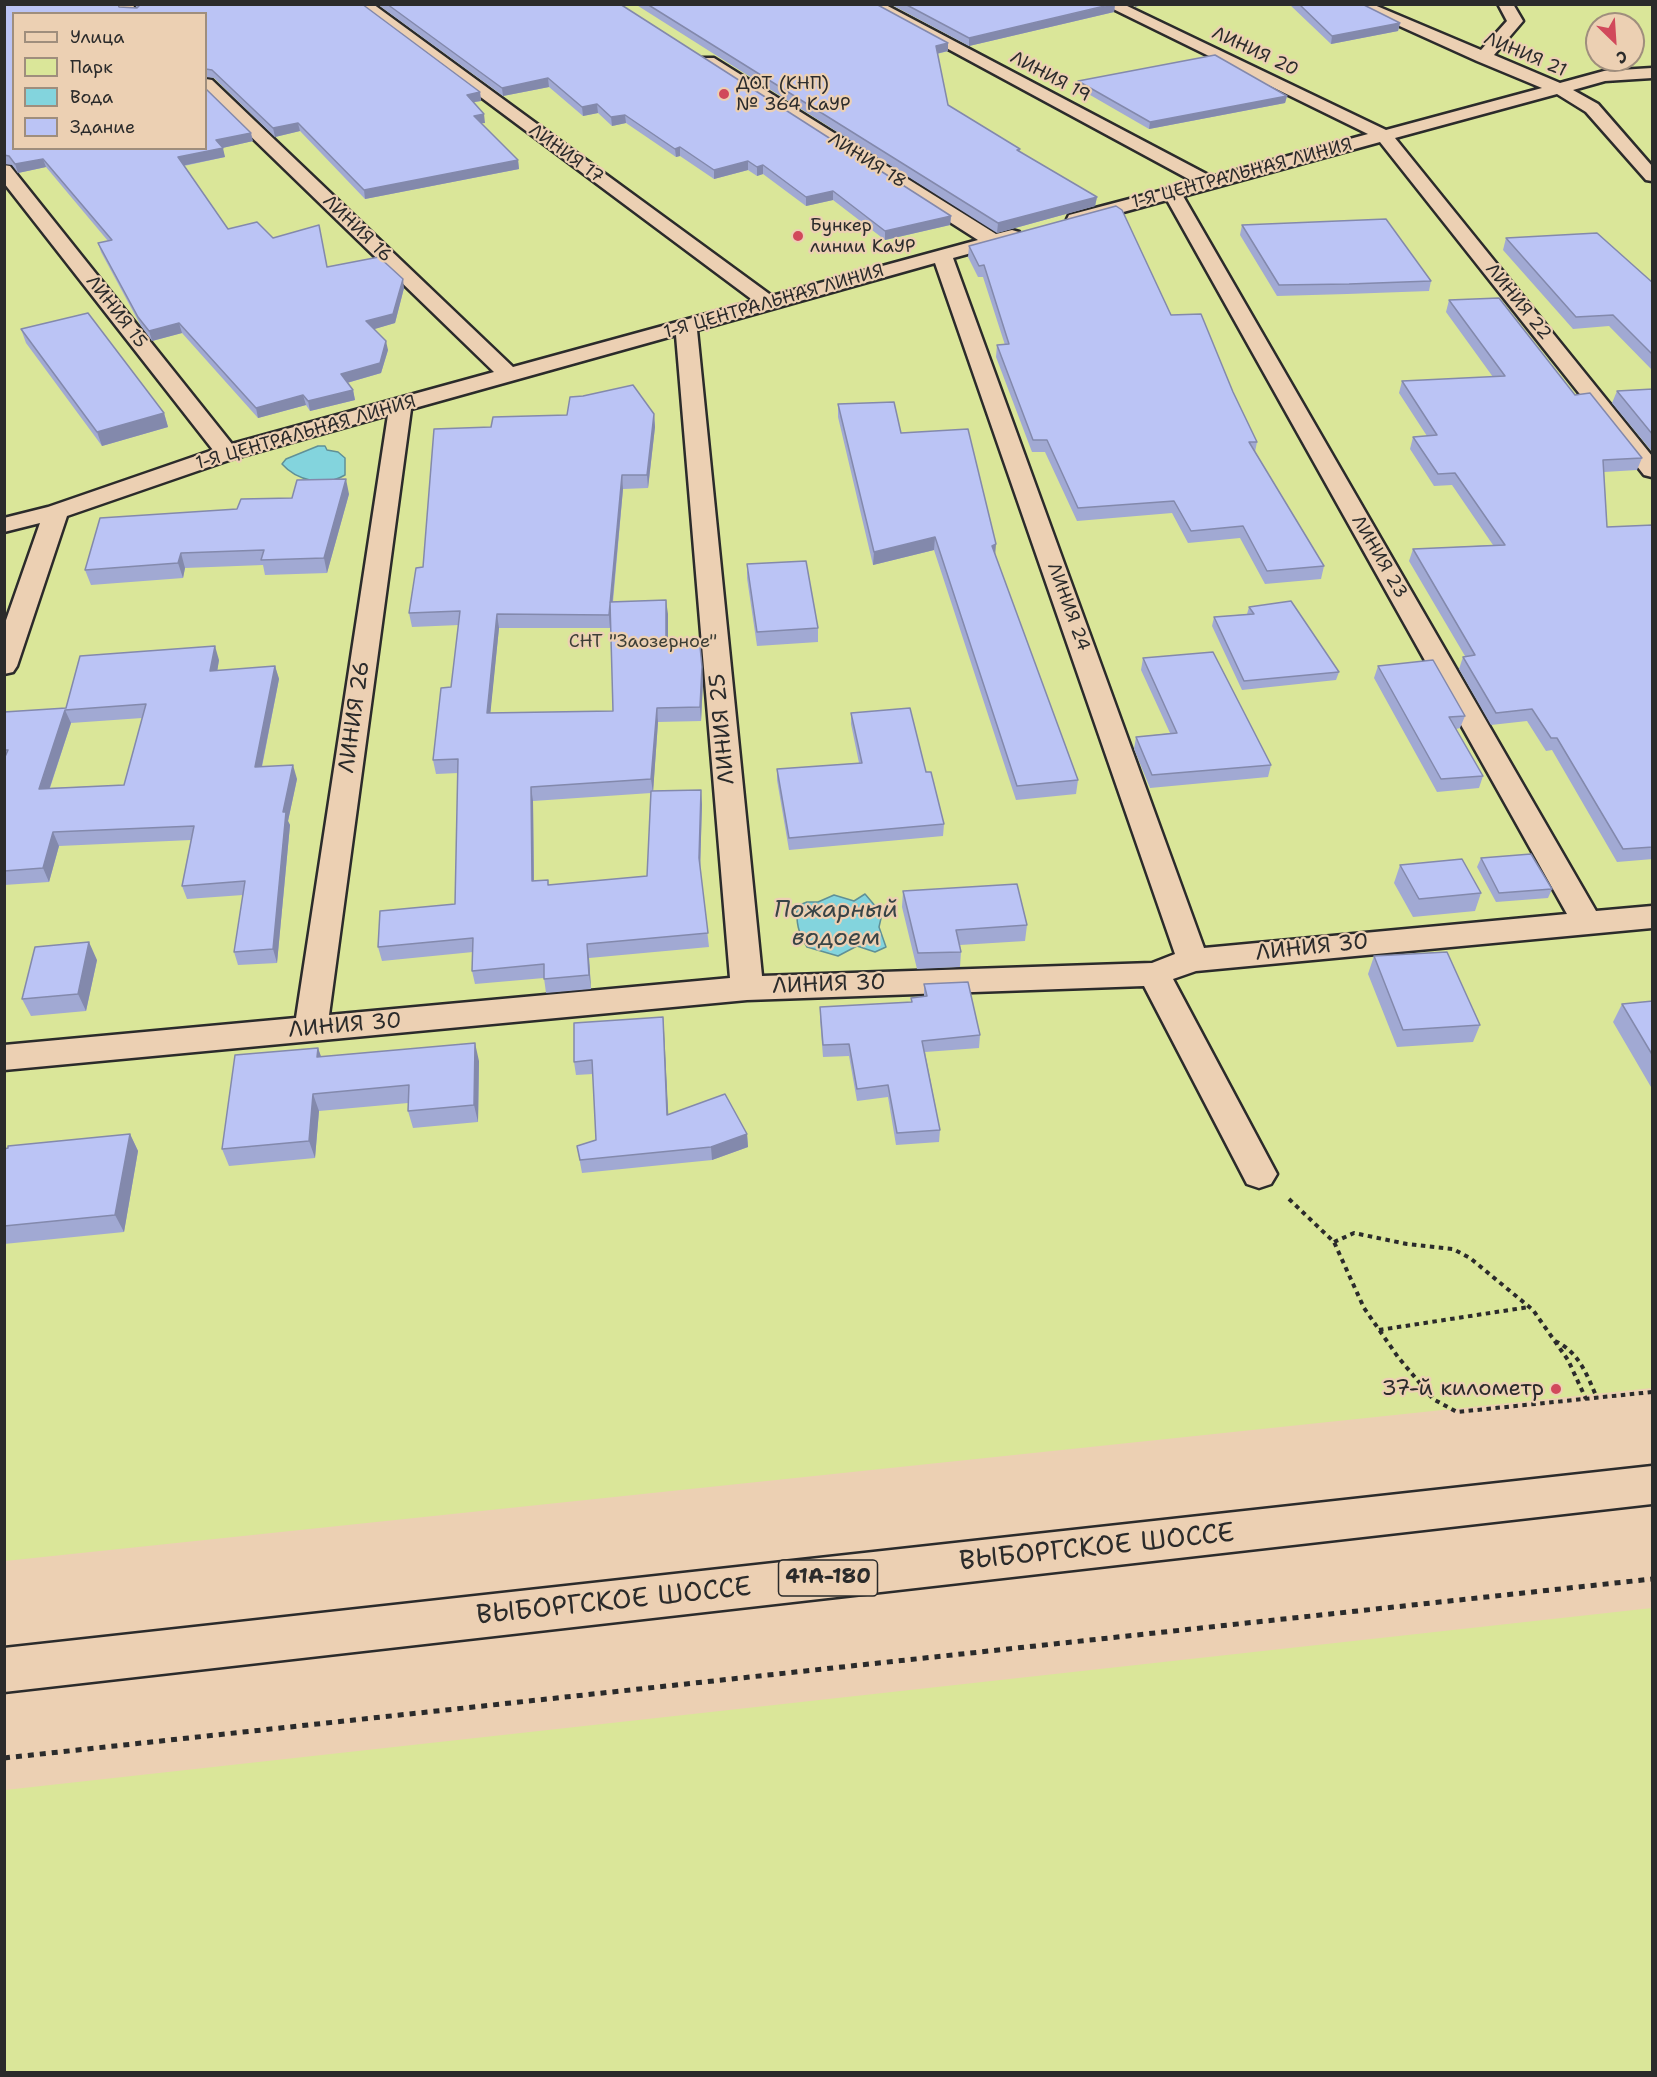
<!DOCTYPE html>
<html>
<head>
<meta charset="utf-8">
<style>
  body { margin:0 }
  #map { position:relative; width:1657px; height:2077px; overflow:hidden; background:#ecd0b3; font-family:"Shantell Sans",sans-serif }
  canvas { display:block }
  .frame { position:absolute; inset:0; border:6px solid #2b2b2b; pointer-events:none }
  .legend { position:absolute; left:12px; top:12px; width:195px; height:138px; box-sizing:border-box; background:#ecd0b3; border:2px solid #9f8e7d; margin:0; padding:8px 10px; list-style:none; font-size:18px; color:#2b2b2b }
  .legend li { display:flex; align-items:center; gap:12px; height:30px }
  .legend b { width:30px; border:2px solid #9f8e7d }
  .north { position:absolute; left:1585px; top:12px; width:60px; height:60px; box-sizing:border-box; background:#ecd0b3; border:2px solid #9f8e7d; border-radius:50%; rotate:155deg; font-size:16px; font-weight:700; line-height:24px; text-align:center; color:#2b2b2b }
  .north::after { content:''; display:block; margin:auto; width:21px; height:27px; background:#d1495b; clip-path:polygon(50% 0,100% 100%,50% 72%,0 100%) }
</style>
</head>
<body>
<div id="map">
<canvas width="1657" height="2077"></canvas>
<div class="frame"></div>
<ul class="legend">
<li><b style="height:8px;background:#ecd0b3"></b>Улица</li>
<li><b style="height:16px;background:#dae699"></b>Парк</li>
<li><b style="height:16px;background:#83d4dd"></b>Вода</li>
<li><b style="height:16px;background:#bbc4f5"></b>Здание</li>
</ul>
<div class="north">С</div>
</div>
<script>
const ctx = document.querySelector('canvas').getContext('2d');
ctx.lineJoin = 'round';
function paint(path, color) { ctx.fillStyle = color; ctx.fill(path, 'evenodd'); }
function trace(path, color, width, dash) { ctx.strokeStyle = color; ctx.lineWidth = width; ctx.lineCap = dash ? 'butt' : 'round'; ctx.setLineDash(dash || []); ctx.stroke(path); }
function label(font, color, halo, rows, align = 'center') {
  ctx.font = font + ' "Shantell Sans",sans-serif'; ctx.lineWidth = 4.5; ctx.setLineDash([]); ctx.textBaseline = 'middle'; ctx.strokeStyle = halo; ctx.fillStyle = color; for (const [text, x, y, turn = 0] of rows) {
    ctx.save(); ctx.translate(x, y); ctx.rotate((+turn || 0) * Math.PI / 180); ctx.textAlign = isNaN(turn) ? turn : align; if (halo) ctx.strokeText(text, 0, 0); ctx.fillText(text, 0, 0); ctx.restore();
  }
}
paint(new Path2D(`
  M 4,5 L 1652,5 L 1652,1388 L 5,1561 ZM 14,14 L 206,14 L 206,148 L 14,148 ZM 1597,24 L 1633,24 L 1633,60 L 1597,60 Z
  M 1652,1608 L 1652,2072 L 5,2072 L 5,1790 Z`), '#dae699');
const water = new Path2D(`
  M 318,446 L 325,446 L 327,450 L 338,452 L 345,458 L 345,475 C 325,487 297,481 282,464 L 286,459 Z
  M 865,894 L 882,914 L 879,927 L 886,947 L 875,952 L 857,946 L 838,956 L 807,947 C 798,933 796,922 797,906 L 807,902 L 818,902 L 834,895 L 854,901 Z`);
paint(water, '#83d4dd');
trace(water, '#609096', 1.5);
const minor = new Path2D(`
  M 116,4 L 132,4 L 139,14 L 123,14 Z
  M 356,4 L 373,4 L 772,296 L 978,240 L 702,64 L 700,61 L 702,58 L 714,58 L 996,234 L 1012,230 L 1019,232 L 1022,236 L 1019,240 L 953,258 L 1204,948 L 1567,914 L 1167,200 L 1076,225 L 1069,223 L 1067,219 L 1069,215 L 1194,182 L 865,4 L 884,4 L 1212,177 L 1368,134 L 1103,4 L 1123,4 L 1386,130 L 1542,88 L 1477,61 L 1351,4 L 1372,4 L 1481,50 L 1507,21 L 1498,4 L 1513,4 L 1523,21 L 1494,55 L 1560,83 L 1604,71 L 1652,68 L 1652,78 L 1605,81 L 1573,90 L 1598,104 L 1652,166 L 1652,181 L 1646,180 L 1586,112 L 1557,94 L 1395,138 L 1652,456 L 1652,477 L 1644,475 L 1380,142 L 1183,196 L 1596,911 L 1652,906 L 1652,928 L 1196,971 L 1173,979 L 1277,1174 L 1271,1184 L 1259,1188 L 1247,1184 L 1144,986 L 747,1000 L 4,1070 L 4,1045 L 296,1018 L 388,415 L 235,458 L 67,516 L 17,666 L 13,672 L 4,674 L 4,626 L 40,523 L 4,532 L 4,518 L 48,507 L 213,450 L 4,183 L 4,165 L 10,166 L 232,444 L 494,372 L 206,93 L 206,79 L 212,80 L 513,367 L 754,301 ZM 935,263 L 1175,954 L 1152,963 L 762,976 L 697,330 ZM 676,335 L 730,978 L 329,1015 L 411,409 Z`);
const major = new Path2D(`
  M 1652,1466 L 1652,1504 L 4,1692 L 4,1648 Z`);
trace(minor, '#2b2b2b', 5);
trace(major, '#2b2b2b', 5);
trace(new Path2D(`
  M 1289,1199 L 1334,1242 L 1364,1308 L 1398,1357 L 1433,1399 L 1457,1412 L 1652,1392
  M 1334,1242 L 1354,1233 L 1407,1244 L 1453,1249 L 1470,1258 L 1533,1310 L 1568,1360 L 1586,1399
  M 1379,1330 L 1529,1307
  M 1555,1341 C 1579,1352 1587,1375 1597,1398`), '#2b2b2b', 4, [4.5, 4.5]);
trace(new Path2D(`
  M 4,1758 L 1652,1579`), '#2b2b2b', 5, [6, 6]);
paint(minor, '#ecd0b3');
paint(major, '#ecd0b3');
paint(new Path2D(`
  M 4,4 L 137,8 L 134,4 L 362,4 L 480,92 L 481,101 L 473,102 L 485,123 L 481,123 L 518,160 L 519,169 L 365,199 L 300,131 L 275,137 L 214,78 L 206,77 L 206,14 L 14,14 L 253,141 L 222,148 L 225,157 L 184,166 L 228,229 L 273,238 L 327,266 L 404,288 L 395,323 L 374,329 L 388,350 L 381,373 L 347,383 L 353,390 L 355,400 L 310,411 L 306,405 L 258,418 L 182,333 L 152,341 L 141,326 L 101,252 L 98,243 L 108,241 L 46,167 L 18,173 L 12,165 L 4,164 Z
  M 377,4 L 620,4 L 951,216 L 950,225 L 885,240 L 833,200 L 806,206 L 763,174 L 757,176 L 748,170 L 714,179 L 680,156 L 676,157 L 626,123 L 612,126 L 598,113 L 583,116 L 549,87 L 503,96 Z
  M 635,4 L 876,4 L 948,51 L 937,54 L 948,105 L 1020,149 L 1020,152 L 1097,197 L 1095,206 L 997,233 Z
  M 890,4 L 1115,4 L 1114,12 L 969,46 Z
  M 1289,4 L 1362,4 L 1400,23 L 1398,31 L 1331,44 Z
  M 1078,81 L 1287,96 L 1285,103 L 1149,129 L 1078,88 Z
  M 1242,225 L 1431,281 L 1429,291 L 1347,294 L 1277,296 L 1240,235 Z
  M 1506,238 L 1653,283 L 1653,371 L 1609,326 L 1573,329 L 1503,250 Z
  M 969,246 L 1171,315 L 1233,392 L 1257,442 L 1255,452 L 1324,566 L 1321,579 L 1265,584 L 1240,538 L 1188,543 L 1172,513 L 1077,521 L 1045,452 L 1032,452 L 996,357 L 997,345 L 1005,345 L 983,277 L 978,277 L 968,257 Z
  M 1449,300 L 1575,395 L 1642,458 L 1637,470 L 1604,472 L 1607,527 L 1653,525 L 1653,859 L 1617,862 L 1552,750 L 1546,751 L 1527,721 L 1491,725 L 1459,669 L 1463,657 L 1465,656 L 1409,561 L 1413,549 L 1493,545 L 1452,485 L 1434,486 L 1410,449 L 1413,437 L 1427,436 L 1399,393 L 1402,381 L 1493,377 L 1446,312 Z
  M 21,329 L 164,413 L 168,427 L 102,446 L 26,343 Z
  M 1653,389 L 1653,453 L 1612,403 L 1617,391 Z
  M 838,404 L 901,433 L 1078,780 L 1076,794 L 1016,800 L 934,550 L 873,565 L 838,417 Z
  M 654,414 L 655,427 L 648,488 L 623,489 L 613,602 L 668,614 L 668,643 L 676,647 L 703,681 L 701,721 L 658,722 L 653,791 L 702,804 L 700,868 L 709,947 L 589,958 L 591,989 L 546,993 L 544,978 L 475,984 L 472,971 L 473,952 L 382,961 L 378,947 L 455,904 L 458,773 L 436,774 L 433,760 L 451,687 L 459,625 L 412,627 L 409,613 L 423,567 L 491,427 L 567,415 ZM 611,623 L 613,711 L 490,713 L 499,628 L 610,628 ZM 651,793 L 647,876 L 548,885 L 548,880 L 534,881 L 533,801 Z
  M 349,494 L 327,573 L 265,575 L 263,565 L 185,568 L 183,578 L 91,585 L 85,570 L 237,509 L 292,498 Z
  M 747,564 L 818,628 L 818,642 L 757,646 L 747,578 Z
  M 1249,607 L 1339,672 L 1336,680 L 1242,690 L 1212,626 L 1214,617 L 1247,614 Z
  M 1143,658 L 1271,765 L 1268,777 L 1150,788 L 1134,749 L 1136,737 L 1170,733 L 1141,670 Z
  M 219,660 L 217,671 L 275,666 L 279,679 L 262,767 L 297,779 L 288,821 L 290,825 L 277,963 L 238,965 L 234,952 L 243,895 L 187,899 L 182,886 L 191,840 L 59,846 L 49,882 L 4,885 L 4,712 L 66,708 ZM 142,718 L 124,785 L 50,788 L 71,723 Z
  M 1378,666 L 1465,716 L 1460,728 L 1456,729 L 1483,776 L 1479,788 L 1437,792 L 1374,678 Z
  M 851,713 L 926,772 L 944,824 L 943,836 L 789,850 L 777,780 L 777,769 L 859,763 L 851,724 Z
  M 1481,858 L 1552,889 L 1548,898 L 1496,902 L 1477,867 Z
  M 1400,865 L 1481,893 L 1475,911 L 1413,917 L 1394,883 Z
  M 903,891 L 1027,925 L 1025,941 L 960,945 L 961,952 L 960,967 L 917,969 L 902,907 Z
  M 1374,956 L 1480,1025 L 1473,1042 L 1397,1047 L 1368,974 Z
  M 97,960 L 86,1011 L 31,1016 L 22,999 Z
  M 924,984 L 980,1035 L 979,1048 L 925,1052 L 940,1130 L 939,1142 L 896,1145 L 888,1097 L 857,1101 L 849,1056 L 823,1057 L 820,1019 L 820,1007 L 911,1002 L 911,998 L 924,996 Z
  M 1653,1001 L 1653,1087 L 1651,1087 L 1613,1022 L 1622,1004 Z
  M 663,1017 L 668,1114 L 747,1134 L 748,1147 L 712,1160 L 582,1173 L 577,1146 L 596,1140 L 593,1074 L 576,1075 L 574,1062 Z
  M 318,1048 L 321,1057 L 479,1061 L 478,1122 L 413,1128 L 408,1111 L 408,1103 L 319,1111 L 315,1158 L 229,1166 L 222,1149 Z
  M 130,1134 L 138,1151 L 124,1232 L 4,1244 L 4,1149 Z`), '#a1a9d3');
paint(new Path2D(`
  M 1115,4 L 1114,12 L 969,46 L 969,38 Z
  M 1135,4 L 1146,4 L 1135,7 Z
  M 1400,23 L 1398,31 L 1331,44 L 1332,36 Z
  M 948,43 L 948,51 L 935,54 L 936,46 Z
  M 548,78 L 549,87 L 503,96 L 502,88 Z
  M 480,92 L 481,101 L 468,103 L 467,95 Z
  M 1287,96 L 1285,103 L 1149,129 L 1150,122 Z
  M 597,104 L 598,113 L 583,116 L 582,107 Z
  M 484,114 L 485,123 L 475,124 L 474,116 Z
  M 625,115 L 626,123 L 612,126 L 611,117 Z
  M 298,123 L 300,131 L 275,137 L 273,128 Z
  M 251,133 L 253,141 L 218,149 L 216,140 Z
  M 680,147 L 680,156 L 676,157 L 675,149 Z
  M 223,148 L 225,157 L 181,166 L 178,157 Z
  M 43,159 L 46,167 L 18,173 L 15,164 Z
  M 518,160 L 519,169 L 365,199 L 364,190 Z
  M 748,161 L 748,170 L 714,179 L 714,170 Z
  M 763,165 L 763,174 L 757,176 L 757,167 Z
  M 833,191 L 833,200 L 806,206 L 806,197 Z
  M 1097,197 L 1095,206 L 997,233 L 998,223 Z
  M 951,216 L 950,225 L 885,240 L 885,231 Z
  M 403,279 L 404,288 L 395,323 L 368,331 L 366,321 Z
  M 179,323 L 182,333 L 152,341 L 149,331 Z
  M 386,341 L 388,350 L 381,373 L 343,384 L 341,374 Z
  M 353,390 L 355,400 L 310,411 L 308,401 Z
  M 303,395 L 306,405 L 258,418 L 256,408 Z
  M 164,413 L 168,427 L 102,446 L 97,432 Z
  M 654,414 L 655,427 L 648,488 L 647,475 Z
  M 622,475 L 623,489 L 610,628 L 609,615 Z
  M 346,479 L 349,494 L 327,573 L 324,558 Z
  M 935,537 L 934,550 L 873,565 L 874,552 Z
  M 996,544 L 995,557 L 992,546 Z
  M 181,553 L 185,568 L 183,578 L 178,563 Z
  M 666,600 L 668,614 L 668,657 L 666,643 Z
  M 497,614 L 499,628 L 489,727 L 487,713 Z
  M 215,646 L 219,660 L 215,685 L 210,671 Z
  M 275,666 L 279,679 L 259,780 L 255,767 Z
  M 702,667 L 703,681 L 701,721 L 700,707 Z
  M 657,708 L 658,722 L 653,793 L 651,779 Z
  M 65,710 L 71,723 L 45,802 L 39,789 Z
  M 293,765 L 297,779 L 288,821 L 290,825 L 277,963 L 273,949 L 283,812 Z
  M 531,787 L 533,801 L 534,895 L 532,881 Z
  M 701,790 L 702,804 L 700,872 L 699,858 Z
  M 53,832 L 59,846 L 49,882 L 43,868 Z
  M 89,942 L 97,960 L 86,1011 L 78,994 Z
  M 587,944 L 589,958 L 591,989 L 589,975 Z
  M 663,1017 L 664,1030 L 669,1128 L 667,1115 Z
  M 475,1043 L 479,1061 L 478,1122 L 474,1105 Z
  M 318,1048 L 324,1065 L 317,1057 Z
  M 313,1094 L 319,1111 L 315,1158 L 309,1141 Z
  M 130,1134 L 138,1151 L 124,1232 L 115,1215 Z
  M 747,1134 L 748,1147 L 712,1160 L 711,1147 Z`), '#8389ac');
const building = new Path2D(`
  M 4,4 L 118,4 L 119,7 L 137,8 L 139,6 L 138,4 L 362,4 L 480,92 L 467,95 L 484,114 L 474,116 L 518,160 L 364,190 L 298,123 L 273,128 L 212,70 L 206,69 L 206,14 L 14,14 L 14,148 L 206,148 L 206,89 L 251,133 L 216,140 L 223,148 L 178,157 L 228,229 L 257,222 L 273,238 L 319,225 L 327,267 L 379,257 L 403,279 L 393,314 L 366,321 L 386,341 L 380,363 L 341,374 L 353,390 L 308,401 L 303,395 L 256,408 L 179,323 L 149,331 L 138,317 L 98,243 L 112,240 L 43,159 L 15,164 L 9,156 L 4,155 Z
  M 387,4 L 620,4 L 951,216 L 885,231 L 833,191 L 806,197 L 763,165 L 757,167 L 748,161 L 714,170 L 680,147 L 675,149 L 625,115 L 611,117 L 597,104 L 582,107 L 548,78 L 502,88 Z
  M 647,4 L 876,4 L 948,43 L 936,46 L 948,105 L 1020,149 L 1017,150 L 1097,197 L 998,223 Z
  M 905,4 L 1113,4 L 969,38 Z
  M 1299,4 L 1362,4 L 1400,23 L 1332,36 Z
  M 1215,55 L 1287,96 L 1150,122 L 1078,81 Z
  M 1116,206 L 1122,210 L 1171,315 L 1201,314 L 1233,392 L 1257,442 L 1249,442 L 1324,566 L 1267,571 L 1243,526 L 1191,531 L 1174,501 L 1078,508 L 1047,440 L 1033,440 L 997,345 L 1009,344 L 984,265 L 979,266 L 969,246 Z
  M 1386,219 L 1431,281 L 1349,284 L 1279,285 L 1242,225 Z
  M 1597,233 L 1653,283 L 1653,355 L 1613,315 L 1576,317 L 1506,238 Z
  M 1499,298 L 1575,395 L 1590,393 L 1642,458 L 1603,460 L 1607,527 L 1653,525 L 1653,847 L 1623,849 L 1557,738 L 1551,738 L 1532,709 L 1496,713 L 1463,657 L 1475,655 L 1413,549 L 1505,545 L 1455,473 L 1438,474 L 1413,437 L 1437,435 L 1402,381 L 1505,376 L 1449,300 Z
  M 88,313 L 164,413 L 97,432 L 21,329 Z
  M 633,385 L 654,414 L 647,475 L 622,475 L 609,615 L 497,614 L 487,713 L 613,711 L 610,602 L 666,600 L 666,643 L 676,643 L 676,647 L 700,646 L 702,667 L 700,707 L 657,708 L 651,779 L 531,787 L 532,881 L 548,880 L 548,885 L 647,876 L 651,791 L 701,790 L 699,858 L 708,933 L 587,944 L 589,975 L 544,979 L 544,964 L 472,971 L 473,938 L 378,947 L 380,911 L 455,904 L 458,759 L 433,760 L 441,688 L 451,687 L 460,611 L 409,613 L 416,568 L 423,567 L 434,429 L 491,427 L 493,417 L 567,415 L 570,397 L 583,396 Z
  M 1653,389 L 1653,435 L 1617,391 Z
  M 894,402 L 901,433 L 968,429 L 996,544 L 992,546 L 1078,780 L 1017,786 L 935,537 L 874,552 L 838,404 Z
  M 346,479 L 324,558 L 261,560 L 264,550 L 181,553 L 178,563 L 85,570 L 100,518 L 237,509 L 241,499 L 292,498 L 297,480 Z
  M 806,561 L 818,628 L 757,632 L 747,564 Z
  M 1291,601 L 1339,672 L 1244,681 L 1214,617 L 1254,614 L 1249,607 Z
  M 215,646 L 210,671 L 275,666 L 255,767 L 293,765 L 283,812 L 286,812 L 273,949 L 234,952 L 245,881 L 182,886 L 194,826 L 53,832 L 43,868 L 4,871 L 4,759 L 8,750 L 4,750 L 4,712 L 66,708 L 80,656 ZM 146,704 L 124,785 L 39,789 L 65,710 Z
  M 1213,652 L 1271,765 L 1152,775 L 1136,737 L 1177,733 L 1143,658 Z
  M 1433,660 L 1465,716 L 1449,717 L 1483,776 L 1441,779 L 1378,666 Z
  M 910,708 L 926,772 L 931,772 L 944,824 L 789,838 L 777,769 L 862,763 L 851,713 Z
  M 1531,854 L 1552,889 L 1499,893 L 1481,858 Z
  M 1462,859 L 1481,893 L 1419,899 L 1400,865 Z
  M 1017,884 L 1027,925 L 956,930 L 961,952 L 918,953 L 903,891 Z
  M 89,942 L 78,994 L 22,999 L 35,947 Z
  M 1447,952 L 1480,1025 L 1403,1030 L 1374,956 Z
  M 968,982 L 980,1035 L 922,1041 L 940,1130 L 897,1133 L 888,1085 L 857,1089 L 849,1044 L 823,1045 L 820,1007 L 912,1002 L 911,998 L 927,996 L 924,984 Z
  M 1653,1001 L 1653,1056 L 1622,1004 Z
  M 663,1017 L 667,1115 L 725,1094 L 747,1134 L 711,1147 L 580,1160 L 577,1146 L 596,1140 L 592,1060 L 574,1062 L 574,1023 Z
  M 475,1043 L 474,1105 L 408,1111 L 409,1085 L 313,1094 L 309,1141 L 222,1149 L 235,1055 L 318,1048 L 317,1057 Z
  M 130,1134 L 115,1215 L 4,1226 L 4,1149 L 8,1148 L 8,1146 Z`);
paint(building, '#bbc4f5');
trace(building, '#8389ac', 1.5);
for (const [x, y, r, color] of [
  [724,94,6,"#d1495b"],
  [798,236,6,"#d1495b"],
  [1556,1389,6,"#d1495b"]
]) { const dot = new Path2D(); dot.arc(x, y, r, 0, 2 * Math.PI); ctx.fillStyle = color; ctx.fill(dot); trace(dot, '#ecd0b3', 2); }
label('18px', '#2b2b2b', '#ecd0b3', [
  ["ЛИНИЯ 20",1255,52,25],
  ["ЛИНИЯ 21",1525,55,23],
  ["ЛИНИЯ 19",1050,77,28],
  ["ЛИНИЯ 17",566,154,36],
  ["ЛИНИЯ 18",867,161,32],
  ["1-Я ЦЕНТРАЛЬНАЯ ЛИНИЯ",1242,174,-15],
  ["ЛИНИЯ 16",357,229,44],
  ["1-Я ЦЕНТРАЛЬНАЯ ЛИНИЯ",774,302,-16],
  ["ЛИНИЯ 22",1518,302,51],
  ["ЛИНИЯ 15",116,312,52],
  ["1-Я ЦЕНТРАЛЬНАЯ ЛИНИЯ",306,433,-16],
  ["ЛИНИЯ 23",1379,557,60],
  ["ЛИНИЯ 24",1068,607,70]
]);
label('18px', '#2b2b2b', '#ecd0b3', [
  ["ДОТ (КНП)",736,84],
  ["№ 364 КаУР",736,105],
  ["Бункер",810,226],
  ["линии КаУР",810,247]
], 'left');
label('18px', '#3c3e36', '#ecd0b3', [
  ["СНТ \"Заозерное\"",643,642]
]);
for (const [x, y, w] of [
  [828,1578,99]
]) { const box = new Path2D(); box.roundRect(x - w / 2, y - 18, w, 36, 4.5); ctx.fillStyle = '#ecd0b3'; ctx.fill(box); trace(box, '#2b2b2b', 1.5); }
label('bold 21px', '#2b2b2b', null, [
  ["41А-180",828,1578]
]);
label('22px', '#2b2b2b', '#ecd0b3', [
  ["ЛИНИЯ 26",355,717,-82],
  ["ЛИНИЯ 25",723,729,-95],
  ["ЛИНИЯ 30",1312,948,-6],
  ["ЛИНИЯ 30",829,985,-2],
  ["ЛИНИЯ 30",345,1026,-5]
]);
label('22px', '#2b2b2b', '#ecd0b3', [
  ["37-й километр",1544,1389]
], 'right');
label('italic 24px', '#384446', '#ecd0b3', [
  ["Пожарный",836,911],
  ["водоем",836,939]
]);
label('27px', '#2b2b2b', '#ecd0b3', [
  ["ВЫБОРГСКОЕ ШОССЕ",1097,1548,-6],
  ["ВЫБОРГСКОЕ ШОССЕ",614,1602,-6]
]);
</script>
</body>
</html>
